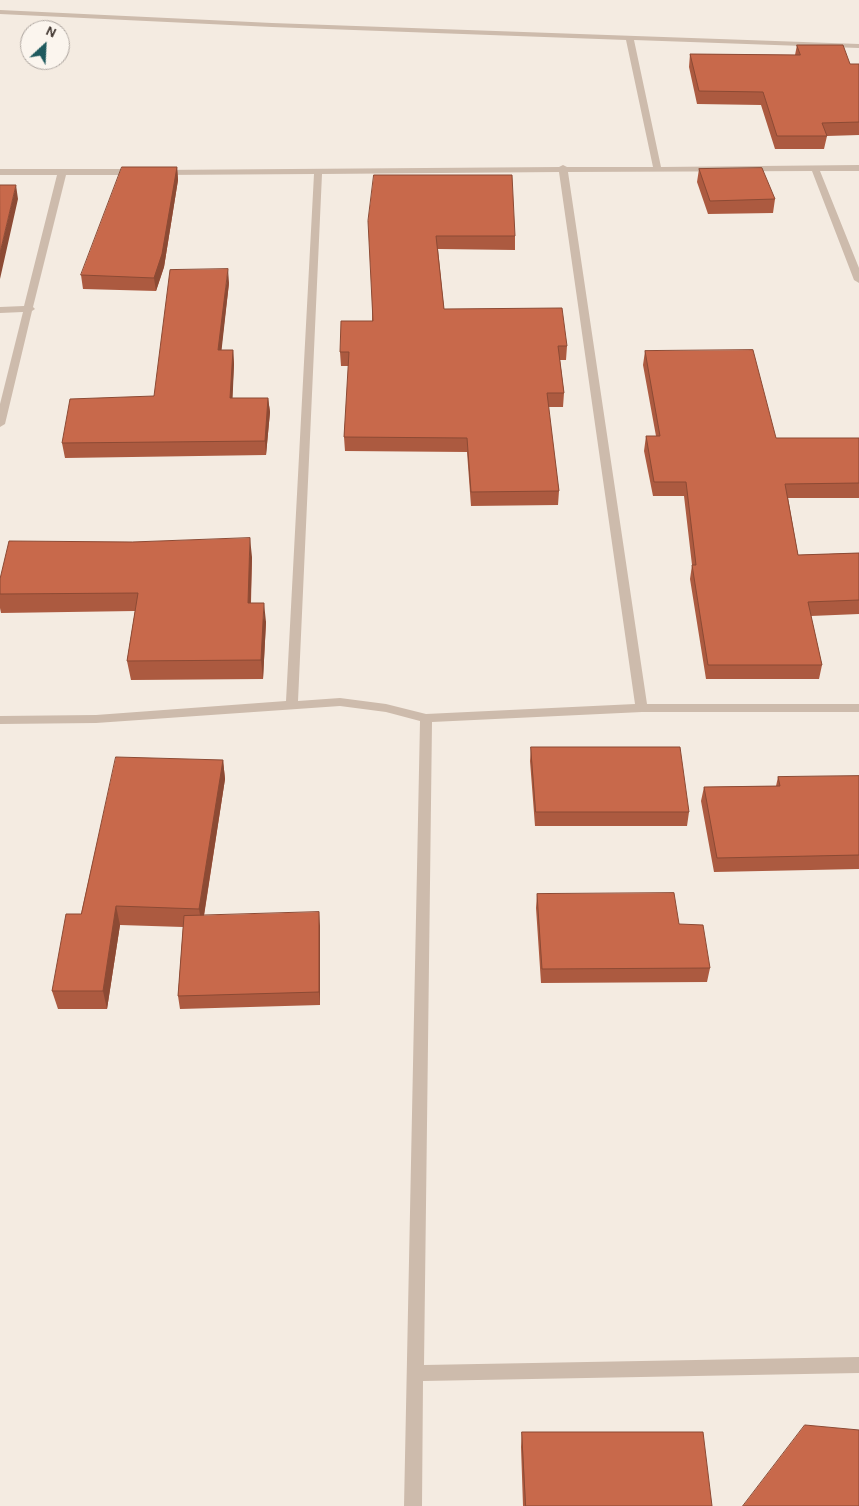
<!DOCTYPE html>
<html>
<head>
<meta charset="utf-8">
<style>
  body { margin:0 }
  #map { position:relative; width:859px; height:1506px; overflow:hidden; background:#f4ebe1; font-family:Karla,sans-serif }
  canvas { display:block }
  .north { position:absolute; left:20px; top:20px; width:50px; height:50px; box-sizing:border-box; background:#fbf5ee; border:1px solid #aea6a0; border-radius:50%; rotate:25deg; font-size:14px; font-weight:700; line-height:20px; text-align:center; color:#3b302b }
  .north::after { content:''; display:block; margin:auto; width:18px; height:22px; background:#1f5a5e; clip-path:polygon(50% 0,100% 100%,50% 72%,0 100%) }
</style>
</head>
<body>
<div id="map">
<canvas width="859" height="1506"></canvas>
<div class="north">N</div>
</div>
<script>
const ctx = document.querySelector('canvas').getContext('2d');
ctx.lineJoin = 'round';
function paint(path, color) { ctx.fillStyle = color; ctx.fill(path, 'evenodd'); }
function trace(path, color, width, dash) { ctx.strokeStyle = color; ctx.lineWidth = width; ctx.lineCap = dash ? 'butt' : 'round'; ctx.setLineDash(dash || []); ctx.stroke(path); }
paint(new Path2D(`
  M 0,10 L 272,23 L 859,44 L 859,48 L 634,40 L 661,167 L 859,165 L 859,171 L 820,171 L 859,268 L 859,283 L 854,280 L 812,171 L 568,172 L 647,704 L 859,704 L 859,712 L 642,712 L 432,722 L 424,1365 L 859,1357 L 859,1373 L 423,1381 L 422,1506 L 404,1506 L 420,721 L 386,712 L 340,706 L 96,723 L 0,724 L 0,716 L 96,715 L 286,701 L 314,174 L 160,175 L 157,174 L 157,170 L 559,167 L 563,165 L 567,167 L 653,167 L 626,40 L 272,27 L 0,14 ZM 559,172 L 635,704 L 426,714 L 386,704 L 340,698 L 298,701 L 322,174 Z
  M 0,169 L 137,169 L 141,172 L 137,175 L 66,175 L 33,307 L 35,309 L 32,311 L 5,424 L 0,427 L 0,404 L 23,312 L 0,313 L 0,307 L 24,306 L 57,175 L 0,175 Z`), '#cdbbac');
paint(new Path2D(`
  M 797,45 L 850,64 L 859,64 L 859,135 L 827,136 L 824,149 L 775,149 L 761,105 L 697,104 L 689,67 L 690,54 L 795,55 Z
  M 177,167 L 178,180 L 164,267 L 156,291 L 83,289 L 81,275 Z
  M 699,169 L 775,199 L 773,213 L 708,214 L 697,182 Z
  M 374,175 L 515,236 L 515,250 L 438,249 L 444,309 L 567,346 L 566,360 L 560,360 L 564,393 L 563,407 L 548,407 L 559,491 L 558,505 L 471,506 L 467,452 L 345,451 L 344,437 L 349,366 L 341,366 L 340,352 L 372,321 Z
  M 229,283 L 221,350 L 233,350 L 234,364 L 232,398 L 268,398 L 270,412 L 266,455 L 65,458 L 62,443 L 154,396 Z
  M 645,351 L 776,438 L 859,438 L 859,498 L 788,498 L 798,555 L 859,553 L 859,614 L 811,616 L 822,665 L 819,679 L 706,679 L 690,579 L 692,565 L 684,496 L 653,496 L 644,451 L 646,436 L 656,436 L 643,365 Z
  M 252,557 L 251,603 L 266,622 L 263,679 L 131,680 L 127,661 L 135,611 L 1,613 L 0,608 L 0,579 Z
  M 531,747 L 689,812 L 687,826 L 535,826 L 530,761 Z
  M 223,760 L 225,779 L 204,916 L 320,926 L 320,1005 L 180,1009 L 178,996 L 183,927 L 120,925 L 107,1009 L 58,1009 L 52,991 L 81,914 Z
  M 859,776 L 859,869 L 714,872 L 701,801 L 704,787 L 776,786 L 778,777 Z
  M 537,894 L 679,924 L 710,968 L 707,982 L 541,983 L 536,908 Z
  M 522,1432 L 712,1506 L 523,1506 L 521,1447 Z`), '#ac5a40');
paint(new Path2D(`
  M 177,167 L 178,180 L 164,267 L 156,291 L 154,278 Z
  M 16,185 L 18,199 L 0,279 L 0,253 Z
  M 228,269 L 229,283 L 220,364 L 218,350 Z
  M 233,350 L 234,364 L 232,412 L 230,398 Z
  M 268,398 L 270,412 L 266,455 L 265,441 Z
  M 250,538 L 252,557 L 250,622 L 248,603 Z
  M 264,603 L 266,622 L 263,679 L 261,660 Z
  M 223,760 L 225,779 L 202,927 L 199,909 Z
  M 116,906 L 120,925 L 107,1009 L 103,991 Z
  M 319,912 L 320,926 L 320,1005 L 319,992 Z`), '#8c4a34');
const building = new Path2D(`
  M 797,45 L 843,45 L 850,64 L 859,64 L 859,122 L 822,123 L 827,136 L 777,136 L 763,92 L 699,91 L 690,54 L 800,55 Z
  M 122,167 L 177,167 L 162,254 L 154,278 L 81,275 Z
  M 762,168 L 775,199 L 710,201 L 699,169 Z
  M 374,175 L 512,175 L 515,236 L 436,236 L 444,309 L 562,308 L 567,346 L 558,346 L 564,393 L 547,393 L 559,491 L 471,492 L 467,438 L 344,437 L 349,352 L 340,352 L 341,321 L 373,321 L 368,221 Z
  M 0,185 L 16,185 L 0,253 Z
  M 228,269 L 218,350 L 233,350 L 230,398 L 268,398 L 265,441 L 62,443 L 70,399 L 154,396 L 170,270 Z
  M 753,350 L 776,438 L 859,438 L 859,483 L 785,484 L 798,555 L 859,553 L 859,600 L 808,602 L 822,665 L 708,665 L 692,565 L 696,565 L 686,482 L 654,482 L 646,436 L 660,436 L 645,351 Z
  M 250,538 L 248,603 L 264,603 L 261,660 L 127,661 L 138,593 L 0,594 L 0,579 L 9,541 L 132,542 Z
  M 531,747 L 680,747 L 689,812 L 536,812 Z
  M 116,757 L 223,760 L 199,909 L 116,906 L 103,991 L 52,991 L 66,914 L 81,914 Z
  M 859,776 L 859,855 L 717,858 L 704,787 L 780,786 L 778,777 Z
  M 674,893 L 679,924 L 703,925 L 710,968 L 542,969 L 537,894 Z
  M 319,912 L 319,992 L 178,996 L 184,916 Z
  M 805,1425 L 859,1430 L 859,1506 L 743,1506 Z
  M 522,1432 L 703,1432 L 712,1506 L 526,1506 Z`);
paint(building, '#c8694b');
trace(building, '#8c4a34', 1);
</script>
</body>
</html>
